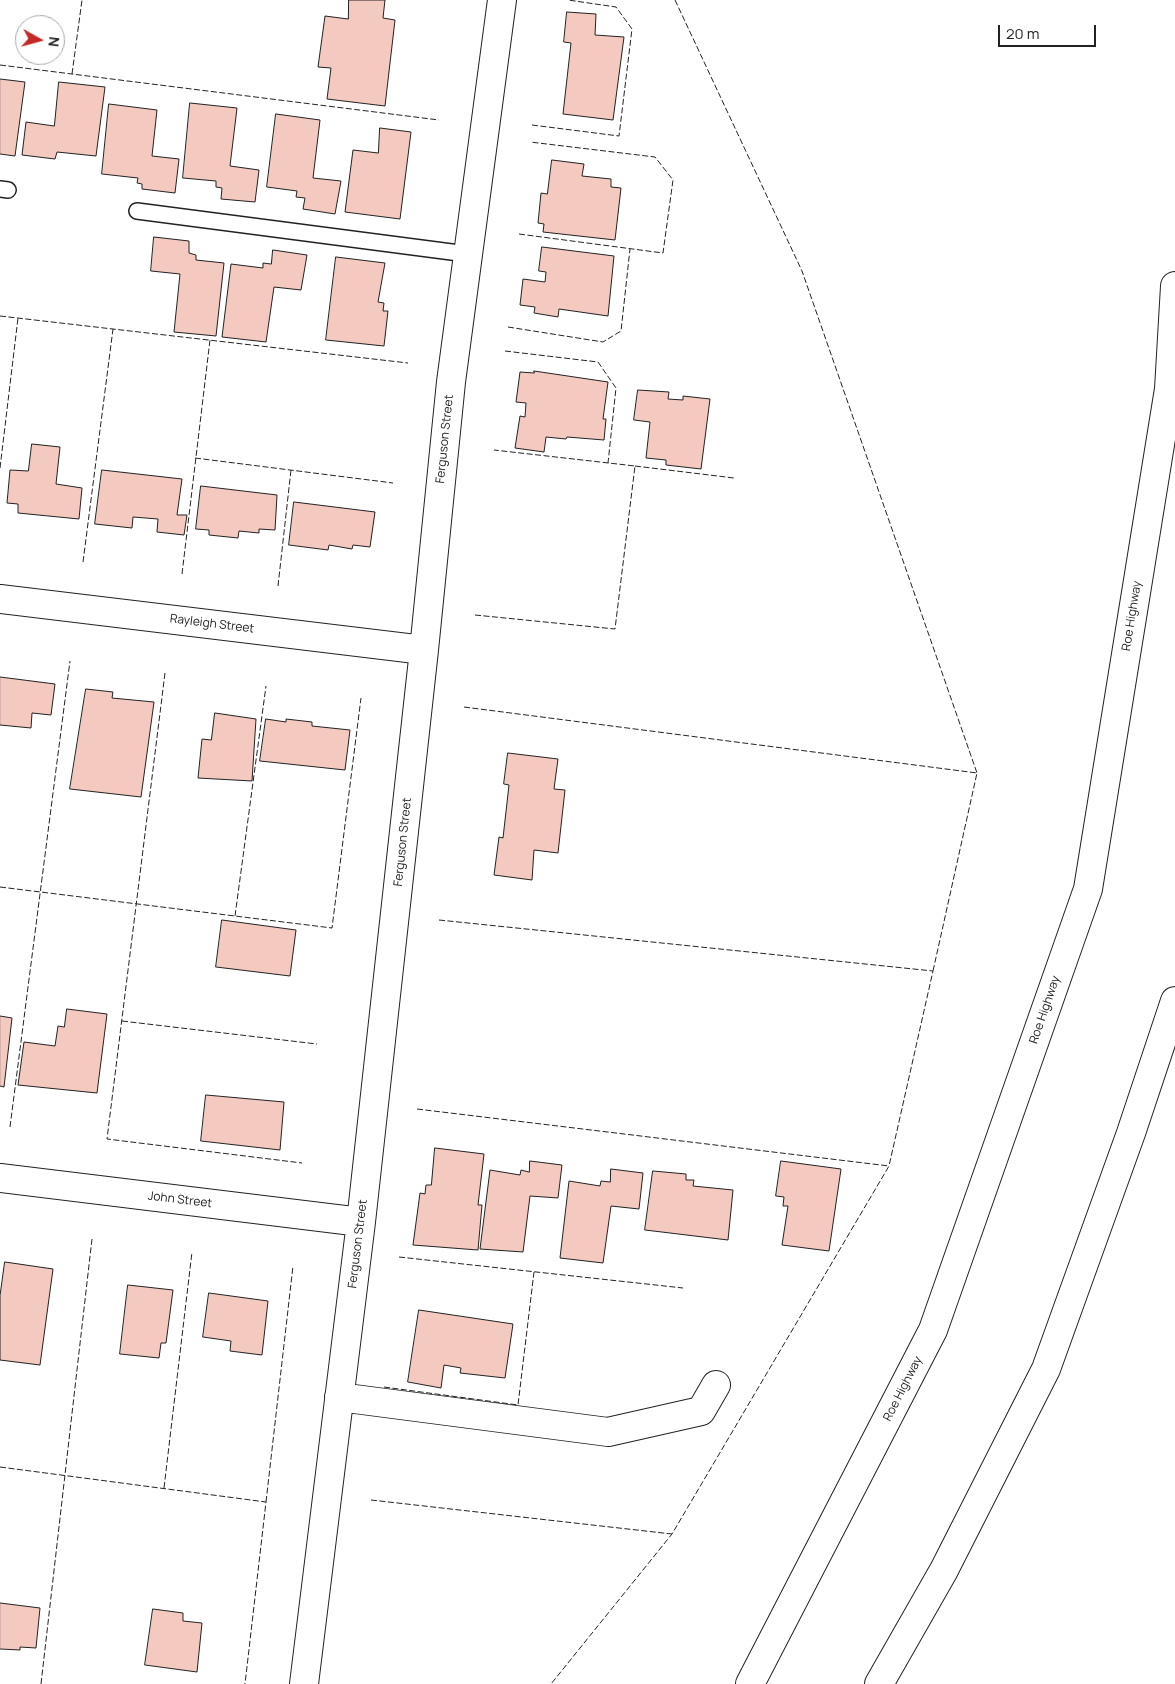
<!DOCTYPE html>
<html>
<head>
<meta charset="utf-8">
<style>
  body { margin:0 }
  #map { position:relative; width:1175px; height:1684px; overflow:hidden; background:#fff; font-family:Manrope,sans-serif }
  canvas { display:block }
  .north { position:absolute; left:15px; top:15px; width:50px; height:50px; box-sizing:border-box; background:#fff; border:1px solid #a7a7a7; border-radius:50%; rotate:97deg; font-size:14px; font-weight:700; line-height:20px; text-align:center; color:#222 }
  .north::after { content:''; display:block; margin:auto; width:18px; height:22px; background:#c62828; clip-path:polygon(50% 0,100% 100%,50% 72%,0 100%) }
  .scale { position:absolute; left:998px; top:25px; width:98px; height:22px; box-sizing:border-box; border:2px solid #222; border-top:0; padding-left:6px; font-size:15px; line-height:18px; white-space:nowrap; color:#222; -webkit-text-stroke:4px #fff; paint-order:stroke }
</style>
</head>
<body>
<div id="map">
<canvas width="1175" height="1684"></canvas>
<div class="north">N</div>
<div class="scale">20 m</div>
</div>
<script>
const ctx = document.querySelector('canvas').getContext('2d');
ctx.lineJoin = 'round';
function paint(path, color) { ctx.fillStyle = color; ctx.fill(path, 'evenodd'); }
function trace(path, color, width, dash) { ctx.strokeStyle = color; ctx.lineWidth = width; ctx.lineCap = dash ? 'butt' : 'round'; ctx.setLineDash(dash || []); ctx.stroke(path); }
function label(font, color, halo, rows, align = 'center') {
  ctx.font = font + ' Manrope,sans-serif'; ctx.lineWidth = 4; ctx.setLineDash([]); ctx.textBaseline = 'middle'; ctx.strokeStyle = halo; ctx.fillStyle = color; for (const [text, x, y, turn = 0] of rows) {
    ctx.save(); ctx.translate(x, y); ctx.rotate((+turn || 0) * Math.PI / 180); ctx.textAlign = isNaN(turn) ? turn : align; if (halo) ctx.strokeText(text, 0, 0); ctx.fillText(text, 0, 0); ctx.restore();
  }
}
const building = new Path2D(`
  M 349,0 L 385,0 L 383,18 L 395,20 L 385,106 L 327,99 L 331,68 L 318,67 L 325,16 L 348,19 Z
  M 567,12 L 596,14 L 595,35 L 624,37 L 613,120 L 563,114 L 571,43 L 564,42 Z
  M 0,79 L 25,82 L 15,156 L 0,154 Z
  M 59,82 L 105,87 L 96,156 L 57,152 L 55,159 L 22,155 L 26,122 L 54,126 Z
  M 190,103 L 237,108 L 230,166 L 259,170 L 255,202 L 221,199 L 222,188 L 216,187 L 216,181 L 183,178 Z
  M 109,104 L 157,110 L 152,156 L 179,159 L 175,193 L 142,189 L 142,184 L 137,183 L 138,178 L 102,174 Z
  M 276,114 L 320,120 L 313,178 L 341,181 L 335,214 L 303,209 L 305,198 L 296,197 L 297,191 L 267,187 Z
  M 380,128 L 411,132 L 400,219 L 345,212 L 353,150 L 378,153 Z
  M 552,160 L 584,164 L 582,176 L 611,179 L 611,187 L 621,188 L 615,240 L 543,232 L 544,224 L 538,223 L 541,193 L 547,194 Z
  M 154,237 L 189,241 L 189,253 L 196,255 L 196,260 L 224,263 L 216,336 L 174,332 L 180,274 L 151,271 Z
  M 542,247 L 614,256 L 608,316 L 559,309 L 558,317 L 534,313 L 535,307 L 520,305 L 523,279 L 545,282 L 546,272 L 539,271 Z
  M 273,250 L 307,255 L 301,290 L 274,287 L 266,342 L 222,337 L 231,264 L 263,268 L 263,263 L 271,264 Z
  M 336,257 L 385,263 L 378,302 L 384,303 L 383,311 L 388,311 L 384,346 L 326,340 Z
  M 534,371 L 608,382 L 603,419 L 606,419 L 604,440 L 567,437 L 566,439 L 546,437 L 544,452 L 515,448 L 520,416 L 525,417 L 526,403 L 516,402 L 520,372 L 534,373 Z
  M 638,390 L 669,392 L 668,399 L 683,400 L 683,396 L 710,399 L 701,469 L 666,465 L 666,460 L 646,458 L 650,422 L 634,420 Z
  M 32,444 L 60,447 L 56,484 L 82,488 L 79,519 L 18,513 L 18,504 L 7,503 L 10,470 L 28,471 Z
  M 102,470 L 182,479 L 177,515 L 187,515 L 184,535 L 157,532 L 158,519 L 133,517 L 132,528 L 95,524 Z
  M 201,486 L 277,495 L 275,530 L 259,529 L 259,533 L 239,531 L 238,538 L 209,535 L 209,530 L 196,529 Z
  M 294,502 L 375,512 L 370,547 L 353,545 L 352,549 L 329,545 L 328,550 L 289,545 Z
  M 0,677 L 55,684 L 51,715 L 32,713 L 31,728 L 0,725 Z
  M 86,689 L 113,692 L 112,698 L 154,702 L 141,797 L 70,789 Z
  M 215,713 L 256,719 L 252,781 L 198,778 L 202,739 L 211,740 Z
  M 266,719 L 286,722 L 286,719 L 312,722 L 312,726 L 350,730 L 345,770 L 260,761 Z
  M 508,753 L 558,759 L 554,789 L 565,790 L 558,853 L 534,850 L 532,880 L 494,875 L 499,837 L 503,838 L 509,785 L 504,784 Z
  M 222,920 L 296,930 L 290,976 L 216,967 Z
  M 67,1009 L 107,1014 L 97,1093 L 18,1085 L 24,1042 L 55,1046 L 58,1026 L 64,1027 Z
  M 0,1016 L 12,1018 L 4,1087 L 0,1086 Z
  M 206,1095 L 284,1102 L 280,1150 L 201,1141 Z
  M 435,1148 L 484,1154 L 478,1205 L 482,1205 L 478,1250 L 413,1245 L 420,1193 L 425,1194 L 426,1185 L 431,1185 Z
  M 530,1161 L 562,1165 L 558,1198 L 530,1196 L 523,1252 L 480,1249 L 490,1170 L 520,1175 L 521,1170 L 529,1172 Z
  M 781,1161 L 841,1169 L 829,1251 L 782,1245 L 788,1206 L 783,1206 L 784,1197 L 776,1196 Z
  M 611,1169 L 643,1173 L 639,1209 L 611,1206 L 603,1263 L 560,1258 L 569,1181 L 600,1186 L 601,1181 L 610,1182 Z
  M 653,1171 L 686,1174 L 686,1180 L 694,1180 L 693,1186 L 733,1190 L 728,1240 L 645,1230 Z
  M 5,1262 L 53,1269 L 40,1365 L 0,1360 L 0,1296 Z
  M 128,1285 L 173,1290 L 166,1343 L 161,1343 L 159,1358 L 120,1354 Z
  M 209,1293 L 268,1301 L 262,1355 L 230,1351 L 231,1341 L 203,1337 Z
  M 419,1310 L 513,1324 L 505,1378 L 460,1373 L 461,1368 L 444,1365 L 441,1388 L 408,1382 Z
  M 0,1603 L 40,1608 L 36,1648 L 20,1647 L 20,1650 L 0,1649 Z
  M 153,1609 L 183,1613 L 183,1621 L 202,1623 L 197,1672 L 145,1665 Z`);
paint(building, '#f3c9c0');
trace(building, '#222', 1);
const lane = new Path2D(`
  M 0,189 L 8,190
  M 137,211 L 467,254`);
const street = new Path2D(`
  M 0,599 L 424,650
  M 0,1178 L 361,1222
  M 339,1397 L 608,1432 L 701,1411 L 716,1385
  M 304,1684 L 361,1222 L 424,650 L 451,382 L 502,0`);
const highway = new Path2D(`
  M 750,1684 L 933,1330 L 1088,889 L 1169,389 L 1175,286
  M 879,1684 L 944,1570 L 1046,1369 L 1131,1133 L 1175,1001`);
trace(lane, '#222', 18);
trace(street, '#222', 30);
trace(highway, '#222', 30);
trace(lane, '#fff', 15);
trace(street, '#fff', 28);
trace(highway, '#fff', 28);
trace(new Path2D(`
  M 675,0 L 802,271 L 977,773
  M 0,65 L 439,120
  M 72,74 L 82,0
  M 532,125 L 619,136 L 632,29 L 616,7 L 568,0
  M 519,234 L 663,253 L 673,180 L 655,157 L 530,142
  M 0,316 L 408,363
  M 508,327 L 603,342 L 621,331 L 630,249
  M 505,351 L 598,362 L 616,388 L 608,463
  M 195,458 L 393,483
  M 635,466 L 734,478
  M 0,468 L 18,318
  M 83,562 L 113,329
  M 182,574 L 210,340
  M 278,586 L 291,470
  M 475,615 L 615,629 L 635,466 L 494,450
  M 165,673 L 107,1139 L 302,1163
  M 464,707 L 977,773 L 933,971
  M 0,887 L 332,928 L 361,698
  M 235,916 L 266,686
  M 439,920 L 933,971 L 889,1166
  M 122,1021 L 317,1044
  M 417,1109 L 889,1166 L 672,1534 L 551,1684
  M 10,1127 L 70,661
  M 399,1257 L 683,1288
  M 384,1387 L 518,1405 L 534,1272
  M 0,1467 L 266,1502 L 245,1684
  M 164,1488 L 192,1252
  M 371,1500 L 672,1534
  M 266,1502 L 293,1266
  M 41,1684 L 92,1239`), '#222', 1, [6, 2.5]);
label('12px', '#222', '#fff', [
  ["Ferguson Street",445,439,-84],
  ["Roe Highway",1132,616,-81],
  ["Rayleigh Street",212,624,7],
  ["Ferguson Street",403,842,-84],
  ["Roe Highway",1045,1010,-71],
  ["John Street",180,1200,7],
  ["Ferguson Street",358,1244,-83],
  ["Roe Highway",903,1389,-63]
]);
</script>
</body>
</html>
